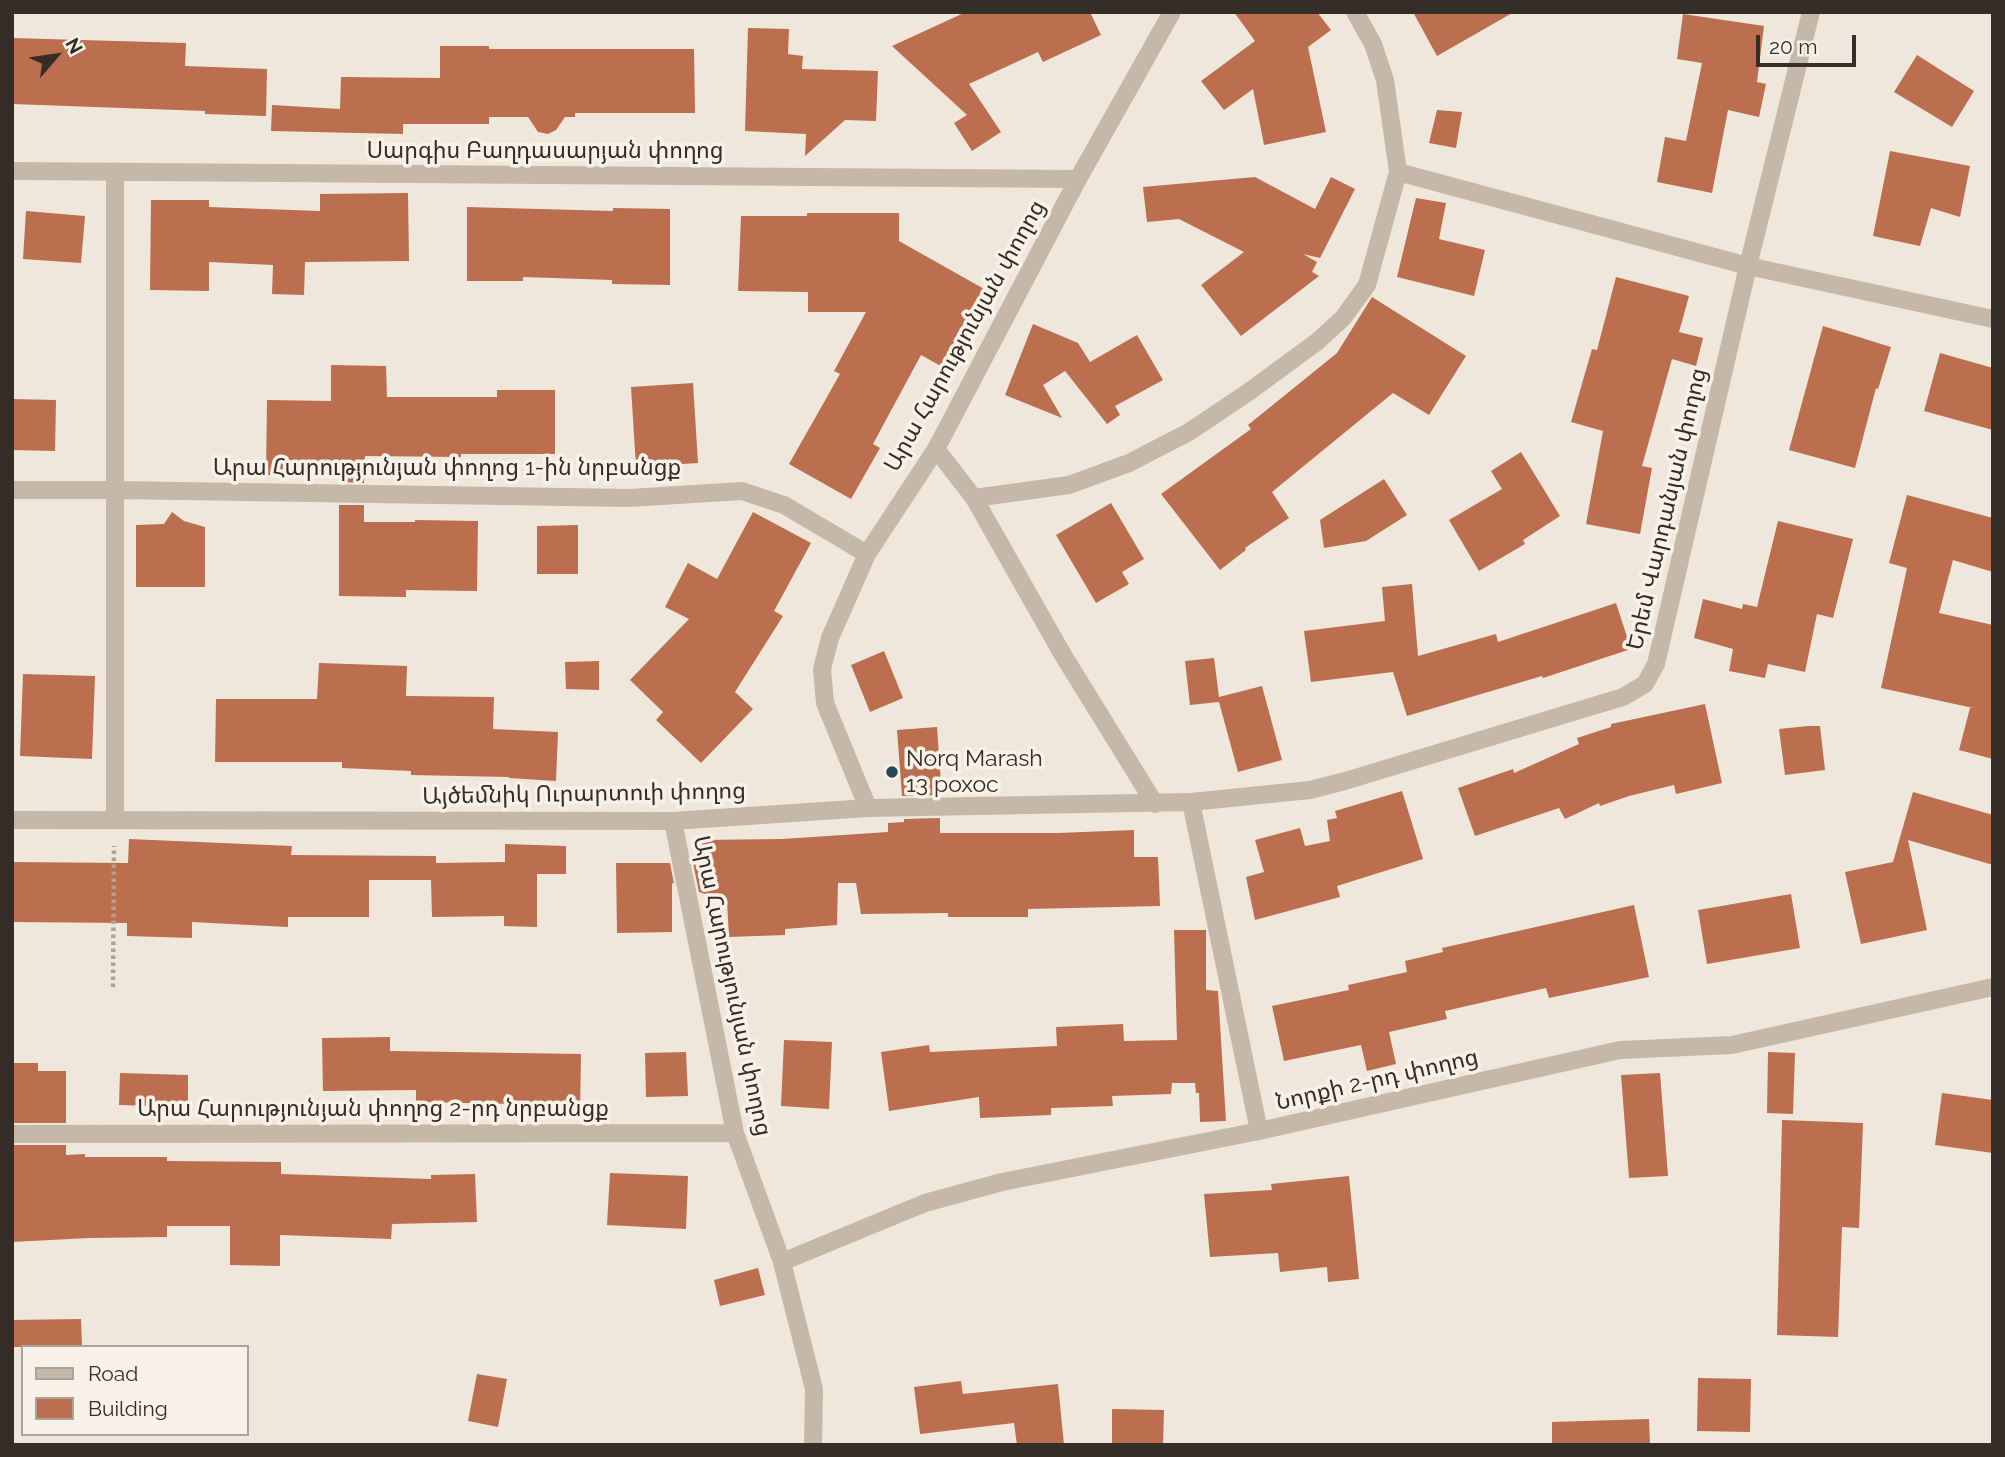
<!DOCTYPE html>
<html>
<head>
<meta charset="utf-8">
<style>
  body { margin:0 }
  #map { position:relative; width:2005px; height:1457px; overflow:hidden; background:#efe7dc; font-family:Raleway,sans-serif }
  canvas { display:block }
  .frame { position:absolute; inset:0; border:14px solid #342d28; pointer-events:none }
  .legend { position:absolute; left:21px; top:1345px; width:228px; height:91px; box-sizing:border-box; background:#f8f1e7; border:2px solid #aaa39b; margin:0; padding:9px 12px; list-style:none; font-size:21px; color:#342d28 }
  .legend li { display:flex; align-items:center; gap:14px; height:35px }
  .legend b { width:35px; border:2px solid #aaa39b }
  .north { position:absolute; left:21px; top:21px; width:70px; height:70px; -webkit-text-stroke:5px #f8f1e7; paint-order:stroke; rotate:61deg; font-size:19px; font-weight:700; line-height:28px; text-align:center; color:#342d28 }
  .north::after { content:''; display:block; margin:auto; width:24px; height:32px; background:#342d28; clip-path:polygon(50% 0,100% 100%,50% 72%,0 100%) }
  .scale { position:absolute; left:1756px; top:35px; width:100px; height:32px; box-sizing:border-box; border:4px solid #342d28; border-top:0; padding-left:9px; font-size:21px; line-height:24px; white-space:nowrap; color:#342d28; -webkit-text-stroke:5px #f8f1e7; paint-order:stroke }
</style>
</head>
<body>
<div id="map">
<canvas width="2005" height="1457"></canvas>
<div class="frame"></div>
<ul class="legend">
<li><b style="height:9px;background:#c6b8a9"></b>Road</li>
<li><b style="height:19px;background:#bb6f4e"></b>Building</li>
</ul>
<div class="north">N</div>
<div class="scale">20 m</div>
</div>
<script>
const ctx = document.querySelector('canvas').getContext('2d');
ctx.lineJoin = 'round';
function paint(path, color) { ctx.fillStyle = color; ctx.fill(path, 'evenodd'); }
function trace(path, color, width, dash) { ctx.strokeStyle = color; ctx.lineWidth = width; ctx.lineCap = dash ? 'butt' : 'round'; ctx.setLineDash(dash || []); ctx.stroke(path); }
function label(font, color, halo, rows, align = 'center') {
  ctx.font = font + ' Raleway,"Noto Sans Armenian",sans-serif'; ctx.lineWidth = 7; ctx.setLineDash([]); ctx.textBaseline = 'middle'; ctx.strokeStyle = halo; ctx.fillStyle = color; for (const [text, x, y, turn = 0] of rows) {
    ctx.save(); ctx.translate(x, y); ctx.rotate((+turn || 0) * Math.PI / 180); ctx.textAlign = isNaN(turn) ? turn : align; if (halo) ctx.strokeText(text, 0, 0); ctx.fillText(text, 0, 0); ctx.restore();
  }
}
paint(new Path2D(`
  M 966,12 L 1090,12 L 1101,35 L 1043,62 L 1038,52 L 969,84 L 1001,132 L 972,151 L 954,123 L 967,115 L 892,46 Z
  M 1234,12 L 1317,12 L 1331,30 L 1308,47 L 1326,132 L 1264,145 L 1253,89 L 1224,110 L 1201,81 L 1255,41 Z
  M 1413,12 L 1514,12 L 1437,56 Z
  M 1683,14 L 1764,26 L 1757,82 L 1766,84 L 1759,117 L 1728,110 L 1712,193 L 1657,182 L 1665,137 L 1686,141 L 1702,63 L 1677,59 Z
  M 748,28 L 789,29 L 788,54 L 803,56 L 802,69 L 878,71 L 876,121 L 845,120 L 805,156 L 806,134 L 745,131 Z
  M 12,38 L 186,43 L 185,66 L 267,69 L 266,116 L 205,114 L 205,111 L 12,104 Z
  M 440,46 L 489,46 L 489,49 L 694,49 L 695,113 L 575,113 L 575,117 L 565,117 L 556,130 L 548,134 L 538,132 L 528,117 L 489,117 L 489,124 L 403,124 L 403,134 L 271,131 L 272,105 L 340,109 L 341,77 L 440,78 Z
  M 1917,55 L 1974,91 L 1952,127 L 1894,92 Z
  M 1437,110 L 1462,112 L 1456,148 L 1429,143 Z
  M 1890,151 L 1970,166 L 1960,217 L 1931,208 L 1920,246 L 1873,236 Z
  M 1255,177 L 1315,209 L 1331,177 L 1355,189 L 1320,258 L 1303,254 L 1317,262 L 1312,272 L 1319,276 L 1241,336 L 1201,285 L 1244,252 L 1179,219 L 1147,222 L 1143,187 Z
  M 408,193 L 409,261 L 305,262 L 304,295 L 272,294 L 273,265 L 209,262 L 209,291 L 150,290 L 151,200 L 209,200 L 209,207 L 320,211 L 320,194 Z
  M 1416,198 L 1446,203 L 1439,239 L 1485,250 L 1474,296 L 1397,277 Z
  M 467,207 L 613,211 L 613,208 L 670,209 L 670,285 L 612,284 L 612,280 L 523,277 L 523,281 L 467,281 Z
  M 26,211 L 85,216 L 81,263 L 23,259 Z
  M 807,213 L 899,213 L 899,241 L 993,294 L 950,371 L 921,355 L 873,444 L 880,448 L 851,499 L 789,464 L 840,374 L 834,371 L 866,312 L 808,312 L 808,292 L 738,291 L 741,216 L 807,216 Z
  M 1616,277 L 1689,296 L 1679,332 L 1703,338 L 1696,366 L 1672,359 L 1642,466 L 1652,468 L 1640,534 L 1586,524 L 1603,431 L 1571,422 L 1592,349 L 1597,350 Z
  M 1372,297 L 1466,356 L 1429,415 L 1393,393 L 1272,492 L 1289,518 L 1245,548 L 1246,550 L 1220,570 L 1161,494 L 1251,429 L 1248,425 L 1337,353 Z
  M 1033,324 L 1078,343 L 1090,362 L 1137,335 L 1163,380 L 1115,406 L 1120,415 L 1107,424 L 1065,371 L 1043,385 L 1062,418 L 1005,395 Z
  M 1823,326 L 1891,347 L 1878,389 L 1876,388 L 1855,468 L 1789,450 Z
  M 1940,353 L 1993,368 L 1993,430 L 1924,411 Z
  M 331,365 L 386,366 L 387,397 L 497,397 L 497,390 L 555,390 L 555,454 L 461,454 L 461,457 L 365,456 L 364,483 L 339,482 L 339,476 L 266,475 L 267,400 L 331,401 Z
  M 693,383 L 698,463 L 636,467 L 631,387 Z
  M 12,399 L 56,400 L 55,451 L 12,450 Z
  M 1521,452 L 1560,516 L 1523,540 L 1525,544 L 1479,571 L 1449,520 L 1502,489 L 1491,471 Z
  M 1384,479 L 1407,515 L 1366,541 L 1324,548 L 1320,520 Z
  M 1907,495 L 1993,518 L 1993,572 L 1953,560 L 1939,613 L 1993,625 L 1993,759 L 1959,750 L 1970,708 L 1973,708 L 1881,688 L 1907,568 L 1889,563 Z
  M 1111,503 L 1144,559 L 1122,572 L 1129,584 L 1096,603 L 1056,535 Z
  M 339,505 L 364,505 L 364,522 L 415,522 L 415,520 L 478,521 L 477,591 L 406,590 L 406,597 L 339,596 Z
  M 172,512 L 184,521 L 205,527 L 205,587 L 136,587 L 136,525 L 164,524 Z
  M 753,512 L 811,543 L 774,611 L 783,616 L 735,692 L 753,709 L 701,763 L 656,720 L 663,712 L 630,680 L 689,619 L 665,607 L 688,563 L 717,579 Z
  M 1778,521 L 1853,539 L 1833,618 L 1817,614 L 1805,672 L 1768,664 L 1765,678 L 1729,671 L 1733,649 L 1694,638 L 1703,599 L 1742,609 L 1743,604 L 1757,607 Z
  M 578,525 L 578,574 L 537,574 L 537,526 Z
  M 1412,584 L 1418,656 L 1496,634 L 1498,642 L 1616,603 L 1631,649 L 1543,678 L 1542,676 L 1407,716 L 1393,672 L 1311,682 L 1304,631 L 1385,621 L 1382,587 Z
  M 884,651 L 903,698 L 870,712 L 851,665 Z
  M 1214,658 L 1219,697 L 1262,686 L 1282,760 L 1238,772 L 1219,702 L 1190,705 L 1185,661 Z
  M 599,661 L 599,690 L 566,689 L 565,662 Z
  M 319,663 L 407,666 L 406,696 L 494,697 L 493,729 L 558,732 L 556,781 L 509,778 L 509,777 L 411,775 L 411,771 L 342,768 L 342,762 L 215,762 L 216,699 L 317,699 Z
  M 23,674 L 95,676 L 92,759 L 20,756 Z
  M 1705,704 L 1722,783 L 1676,794 L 1674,785 L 1629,796 L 1600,806 L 1599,803 L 1565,819 L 1559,808 L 1475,836 L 1458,788 L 1513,769 L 1514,773 L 1579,744 L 1577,738 L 1611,727 L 1611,724 Z
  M 1808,726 L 1820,726 L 1825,770 L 1785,775 L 1779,729 Z
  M 937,727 L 941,783 L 939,783 L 939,795 L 902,796 L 897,730 Z
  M 1402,791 L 1423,859 L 1337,886 L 1340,897 L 1255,920 L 1246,877 L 1264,872 L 1255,840 L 1300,828 L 1305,846 L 1330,841 L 1327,820 L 1337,818 L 1335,811 Z
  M 1913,792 L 1993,815 L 1993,865 L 1908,840 L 1927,930 L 1861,944 L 1845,872 L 1893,862 Z
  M 940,818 L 940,833 L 1058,833 L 1134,830 L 1134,857 L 1158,857 L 1160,906 L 1028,909 L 1028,917 L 948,917 L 948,913 L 861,914 L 856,883 L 838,883 L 837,925 L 785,929 L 785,935 L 729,937 L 727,901 L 699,892 L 693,863 L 703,863 L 702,840 L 782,839 L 888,832 L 888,823 L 904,822 L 904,819 Z
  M 129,839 L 292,846 L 291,855 L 436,856 L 436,863 L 505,862 L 505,844 L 566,846 L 566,874 L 537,874 L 537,927 L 504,926 L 504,916 L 432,917 L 431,880 L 369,880 L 369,917 L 288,917 L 288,927 L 192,922 L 192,938 L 127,936 L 127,923 L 12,922 L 12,862 L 128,863 Z
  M 616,863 L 670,863 L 674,884 L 672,883 L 672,932 L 617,933 Z
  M 1791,894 L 1800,948 L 1707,964 L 1698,910 Z
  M 1634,905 L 1649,977 L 1549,998 L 1546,988 L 1445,1011 L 1447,1019 L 1389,1032 L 1396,1064 L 1367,1071 L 1361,1045 L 1284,1061 L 1272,1006 L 1349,990 L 1348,985 L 1407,972 L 1405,961 L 1443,952 L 1442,948 Z
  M 1174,930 L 1206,930 L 1206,990 L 1218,991 L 1226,1121 L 1200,1122 L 1199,1093 L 1196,1093 L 1195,1083 L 1172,1083 L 1171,1094 L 1112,1096 L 1113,1106 L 1051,1108 L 1051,1115 L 980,1118 L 979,1097 L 889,1111 L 881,1052 L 929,1045 L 930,1052 L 1057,1046 L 1056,1027 L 1123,1024 L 1124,1041 L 1177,1040 Z
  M 390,1037 L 390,1051 L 581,1054 L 580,1115 L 516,1113 L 516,1104 L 416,1102 L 416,1090 L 323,1091 L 322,1038 Z
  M 784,1040 L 832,1042 L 829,1109 L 781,1106 Z
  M 686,1052 L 688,1096 L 646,1097 L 645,1053 Z
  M 1768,1052 L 1795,1053 L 1793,1114 L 1767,1113 Z
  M 12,1063 L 38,1063 L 38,1071 L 66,1071 L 66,1123 L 12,1123 Z
  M 120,1073 L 188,1075 L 188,1107 L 119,1105 Z
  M 1660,1073 L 1668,1176 L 1629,1178 L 1621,1075 Z
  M 1942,1093 L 1993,1100 L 1993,1153 L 1935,1145 Z
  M 1782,1120 L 1863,1123 L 1859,1228 L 1842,1227 L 1838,1337 L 1777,1335 Z
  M 12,1145 L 66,1145 L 66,1155 L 85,1154 L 85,1157 L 167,1157 L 167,1161 L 281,1162 L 281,1174 L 431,1179 L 431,1175 L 475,1174 L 477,1222 L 392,1224 L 391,1239 L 280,1235 L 280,1266 L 230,1265 L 230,1226 L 167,1226 L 167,1237 L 89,1238 L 12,1242 Z
  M 610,1173 L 688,1176 L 686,1229 L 607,1225 Z
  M 1349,1176 L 1359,1279 L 1328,1282 L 1327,1267 L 1280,1272 L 1278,1253 L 1210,1257 L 1204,1194 L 1272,1190 L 1271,1184 Z
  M 758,1268 L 765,1295 L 720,1306 L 714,1280 Z
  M 81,1319 L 82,1347 L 12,1347 L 12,1320 Z
  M 477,1374 L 507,1379 L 498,1427 L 468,1421 Z
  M 1698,1378 L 1751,1379 L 1750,1432 L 1697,1431 Z
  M 961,1381 L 963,1394 L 1058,1384 L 1064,1445 L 1017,1445 L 1014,1423 L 920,1434 L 914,1387 Z
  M 1112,1409 L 1164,1410 L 1163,1445 L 1112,1445 Z
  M 1649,1419 L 1650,1445 L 1552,1445 L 1552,1422 Z`), '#bb6f4e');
trace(new Path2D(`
  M 113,987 L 114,846`), '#b2a293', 4.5, [3.5, 3.5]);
trace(new Path2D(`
  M 12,171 L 1078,179
  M 1398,172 L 1748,266 L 1993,319
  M 936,449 L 974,498 L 1063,655 L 1155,804
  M 12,490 L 115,490 L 629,498 L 742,491 L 784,505 L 867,554
  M 974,498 L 1069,485 L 1129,463 L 1189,432 L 1250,391 L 1318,341 L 1343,318 L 1367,285 L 1398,172 L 1385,80 L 1373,44 L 1355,12
  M 1191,802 L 1259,1131
  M 868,808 L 825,703 L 822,669 L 830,638 L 867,554 L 936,449 L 1078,179 L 1172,12
  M 12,820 L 673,821 L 868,808 L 1191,802 L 1310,790 L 1345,781 L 1623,697 L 1645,684 L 1656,664 L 1748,266 L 1811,12
  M 115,820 L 115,172
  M 673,821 L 735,1133 L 782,1262 L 814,1389 L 813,1445
  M 12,1134 L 735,1133
  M 782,1262 L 925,1203 L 1002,1182 L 1259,1131 L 1620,1050 L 1732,1045 L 1993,987`), '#c6b8a9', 18);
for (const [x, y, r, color] of [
  [892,772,7,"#214b52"]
]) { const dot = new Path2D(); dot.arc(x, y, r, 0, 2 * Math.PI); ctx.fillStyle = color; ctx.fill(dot); trace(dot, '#f8f1e7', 2.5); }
label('23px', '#342d28', '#f8f1e7', [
  ["Սարգիս Բաղդասարյան փողոց",545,151],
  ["Արա Հարությունյան փողոց",965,336,-61],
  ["Արա Հարությունյան փողոց 1-ին նրբանցք",447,468],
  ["Երեմ Վարդանյան փողոց",1667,509,-77],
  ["Այծեմնիկ Ուրարտուի փողոց",584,794,-1],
  ["Արա Հարությունյան փողոց",732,986,78],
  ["Նորքի 2-րդ փողոց",1377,1080,-13],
  ["Արա Հարությունյան փողոց 2-րդ նրբանցք",373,1109]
]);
label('23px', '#342d28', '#f8f1e7', [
  ["Norq Marash",906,759],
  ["13 poxoc",906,785]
], 'left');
</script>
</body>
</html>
